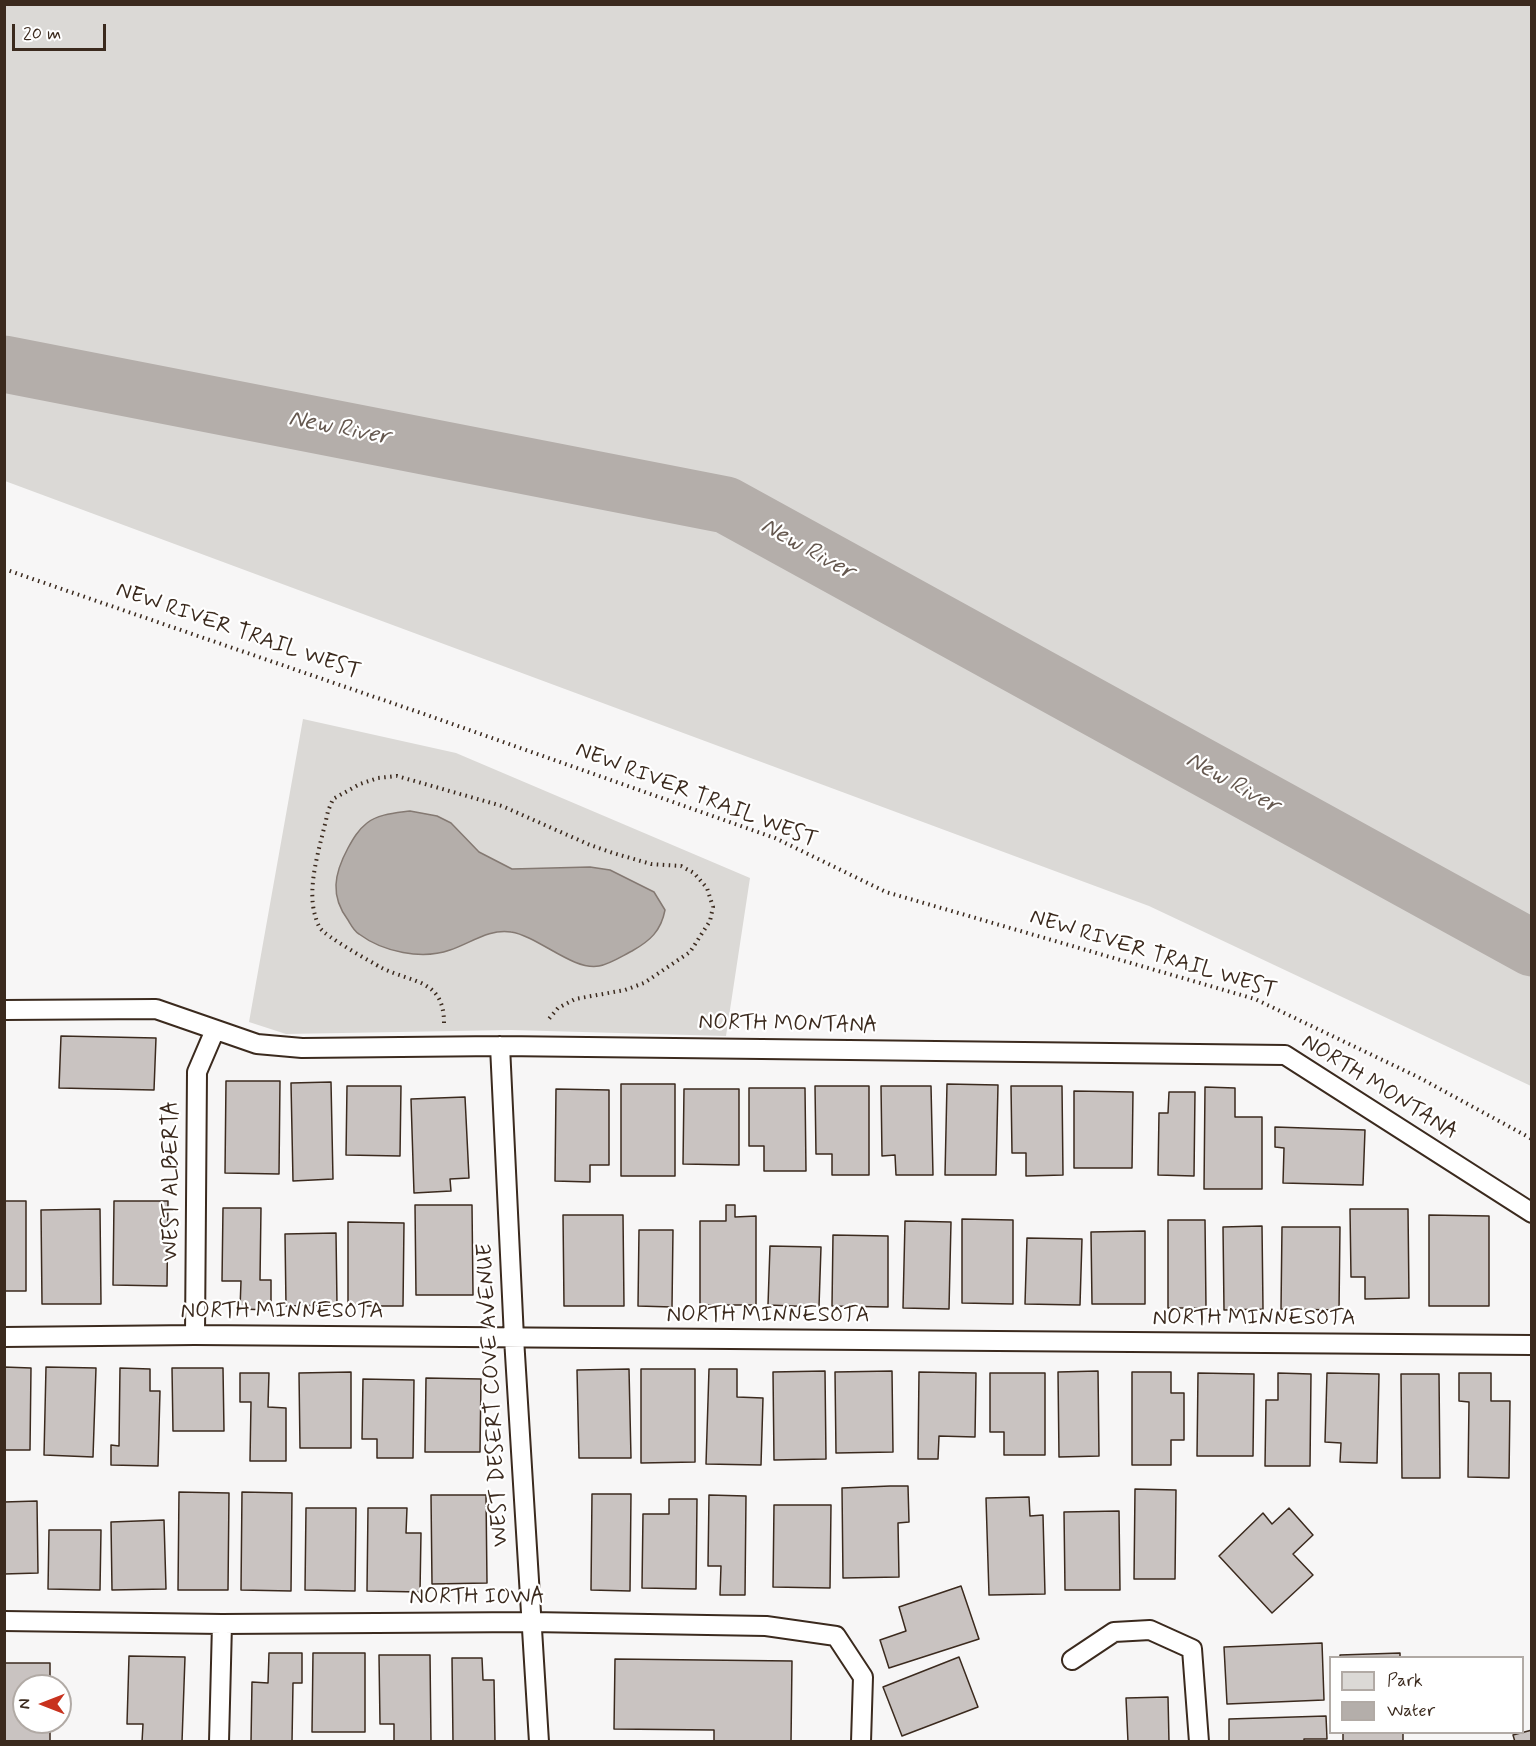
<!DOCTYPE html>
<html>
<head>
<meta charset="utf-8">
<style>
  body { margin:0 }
  #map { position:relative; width:1536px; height:1746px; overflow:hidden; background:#f7f6f6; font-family:Mynerve,sans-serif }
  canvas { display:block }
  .frame { position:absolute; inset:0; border:6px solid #3b2a1e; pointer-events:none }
  .legend { position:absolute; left:1329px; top:1656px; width:195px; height:78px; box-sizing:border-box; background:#fff; border:2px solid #b1aaa5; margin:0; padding:8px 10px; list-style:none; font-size:18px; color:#3b2a1e }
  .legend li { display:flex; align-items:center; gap:12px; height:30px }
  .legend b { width:30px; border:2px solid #b1aaa5 }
  .north { position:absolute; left:12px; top:1674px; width:60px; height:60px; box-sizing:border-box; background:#fff; border:2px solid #b1aaa5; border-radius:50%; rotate:270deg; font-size:16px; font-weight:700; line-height:24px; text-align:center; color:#3b2a1e }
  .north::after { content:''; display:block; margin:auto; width:21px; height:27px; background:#c8321e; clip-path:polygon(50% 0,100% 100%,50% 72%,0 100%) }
  .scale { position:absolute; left:12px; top:24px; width:94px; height:27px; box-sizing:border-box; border:3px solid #3b2a1e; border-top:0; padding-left:8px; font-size:18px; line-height:21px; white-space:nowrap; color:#3b2a1e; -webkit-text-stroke:4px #fff; paint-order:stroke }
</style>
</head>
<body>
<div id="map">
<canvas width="1536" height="1746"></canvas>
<div class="frame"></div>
<ul class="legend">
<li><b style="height:16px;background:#dbd9d6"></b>Park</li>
<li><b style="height:16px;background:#b4aeaa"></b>Water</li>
</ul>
<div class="north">N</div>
<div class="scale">20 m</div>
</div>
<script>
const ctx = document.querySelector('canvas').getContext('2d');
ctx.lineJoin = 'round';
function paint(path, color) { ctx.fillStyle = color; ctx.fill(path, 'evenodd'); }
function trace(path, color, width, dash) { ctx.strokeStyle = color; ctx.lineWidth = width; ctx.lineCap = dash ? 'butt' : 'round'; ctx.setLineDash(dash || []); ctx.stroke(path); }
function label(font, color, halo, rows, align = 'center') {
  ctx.font = font + ' Mynerve,sans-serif'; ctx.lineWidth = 4.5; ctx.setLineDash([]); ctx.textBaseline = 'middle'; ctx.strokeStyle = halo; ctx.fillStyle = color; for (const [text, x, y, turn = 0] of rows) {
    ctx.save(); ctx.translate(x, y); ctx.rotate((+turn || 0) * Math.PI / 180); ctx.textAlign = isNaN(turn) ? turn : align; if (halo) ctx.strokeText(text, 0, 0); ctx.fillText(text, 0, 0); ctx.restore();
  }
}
paint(new Path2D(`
  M 4,5 L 1530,5 L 1532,82 L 1531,1086 L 1149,906 L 5,481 Z
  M 303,719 L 456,753 L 750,878 L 726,1036 L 511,1030 L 286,1034 L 249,1022 Z`), '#dbd9d6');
const water = new Path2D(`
  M 410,811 L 437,816 L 451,823 L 479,852 L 512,869 L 590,867 L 610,870 L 654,892 L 665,910 C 661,931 650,941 632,951 C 622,956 610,964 599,966 C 573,971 538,936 511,932 C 490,928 469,944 450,950 C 422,960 383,952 359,934 C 354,931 351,925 348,920 C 330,896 334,874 348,848 C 353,839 358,830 367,823 C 378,814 396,813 410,811 Z`);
paint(water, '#b4aeaa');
trace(water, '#847972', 1.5);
trace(new Path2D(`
  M 4,364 L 726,505 L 1532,948`), '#b4aeaa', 57);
const building = new Path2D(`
  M 61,1036 L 156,1038 L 154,1090 L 59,1088 Z
  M 226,1081 L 280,1081 L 279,1174 L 225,1173 Z
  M 331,1082 L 333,1179 L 293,1181 L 291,1083 Z
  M 621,1084 L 675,1084 L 675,1176 L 621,1176 Z
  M 947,1084 L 998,1085 L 996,1175 L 945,1175 Z
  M 347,1086 L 401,1086 L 400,1156 L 346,1155 Z
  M 815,1086 L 869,1086 L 869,1175 L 832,1175 L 832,1154 L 816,1154 Z
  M 881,1086 L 931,1086 L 933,1175 L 896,1175 L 895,1155 L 882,1156 Z
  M 1011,1086 L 1062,1086 L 1063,1175 L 1026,1176 L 1026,1153 L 1012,1153 Z
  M 1205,1087 L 1235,1088 L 1235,1117 L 1262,1117 L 1262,1189 L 1204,1189 Z
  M 749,1088 L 805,1088 L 806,1171 L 764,1171 L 764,1146 L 749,1146 Z
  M 556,1089 L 609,1090 L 609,1165 L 590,1165 L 590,1182 L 555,1181 Z
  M 684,1089 L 739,1089 L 739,1165 L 683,1164 Z
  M 1074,1091 L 1133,1092 L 1132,1168 L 1074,1168 Z
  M 1169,1092 L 1195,1092 L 1194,1176 L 1158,1175 L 1159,1113 L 1168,1113 Z
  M 465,1097 L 469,1178 L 450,1179 L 451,1191 L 414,1193 L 411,1099 Z
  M 1275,1127 L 1365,1130 L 1363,1185 L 1283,1183 L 1284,1148 L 1275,1147 Z
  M 4,1201 L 26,1201 L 26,1291 L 4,1291 Z
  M 114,1201 L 168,1201 L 167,1286 L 113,1285 Z
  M 415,1205 L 472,1205 L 473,1295 L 416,1295 Z
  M 726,1205 L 735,1205 L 735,1217 L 756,1216 L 756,1305 L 700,1305 L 700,1221 L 726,1221 Z
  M 223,1208 L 261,1208 L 260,1280 L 271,1280 L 271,1310 L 240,1309 L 241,1281 L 222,1281 Z
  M 100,1209 L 101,1304 L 42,1304 L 41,1210 Z
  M 1350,1209 L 1408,1209 L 1409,1298 L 1365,1299 L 1365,1277 L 1351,1277 Z
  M 563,1215 L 623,1215 L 624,1306 L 564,1306 Z
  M 1429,1215 L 1489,1216 L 1489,1306 L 1429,1306 Z
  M 962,1219 L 1013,1220 L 1013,1304 L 962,1303 Z
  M 1168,1220 L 1205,1220 L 1206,1308 L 1168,1308 Z
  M 905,1221 L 951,1222 L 949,1309 L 903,1308 Z
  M 348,1222 L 404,1223 L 403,1306 L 348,1306 Z
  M 1262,1226 L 1263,1309 L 1224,1310 L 1223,1227 Z
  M 1282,1227 L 1340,1227 L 1339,1310 L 1281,1309 Z
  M 639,1230 L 673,1230 L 672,1307 L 638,1306 Z
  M 1145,1231 L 1145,1304 L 1092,1304 L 1091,1232 Z
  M 336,1233 L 337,1305 L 286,1306 L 285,1234 Z
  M 833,1235 L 888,1236 L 888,1307 L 832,1306 Z
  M 1027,1238 L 1082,1239 L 1080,1305 L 1025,1304 Z
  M 770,1246 L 821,1247 L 819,1307 L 768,1305 Z
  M 4,1367 L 31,1368 L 30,1450 L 4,1450 Z
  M 46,1367 L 96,1368 L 93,1457 L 44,1455 Z
  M 120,1368 L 150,1369 L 150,1391 L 160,1391 L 158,1466 L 111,1465 L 111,1445 L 119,1446 Z
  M 172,1368 L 223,1368 L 224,1431 L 173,1431 Z
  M 629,1369 L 631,1458 L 579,1458 L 577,1370 Z
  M 641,1369 L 695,1369 L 695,1462 L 641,1463 Z
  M 709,1369 L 737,1369 L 737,1397 L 763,1398 L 761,1465 L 706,1464 Z
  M 825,1371 L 826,1459 L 774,1460 L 773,1372 Z
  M 892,1371 L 893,1452 L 836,1453 L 835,1372 Z
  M 1098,1371 L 1099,1456 L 1059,1457 L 1058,1372 Z
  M 351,1372 L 351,1448 L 300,1448 L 299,1373 Z
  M 919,1372 L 976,1373 L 975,1437 L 939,1436 L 938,1459 L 918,1459 Z
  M 1132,1372 L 1171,1372 L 1171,1393 L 1184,1393 L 1184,1440 L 1171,1440 L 1171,1465 L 1132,1465 Z
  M 240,1373 L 269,1373 L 268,1407 L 286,1408 L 286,1461 L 250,1461 L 251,1402 L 240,1402 Z
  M 990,1373 L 1045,1373 L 1045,1455 L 1004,1455 L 1004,1432 L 990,1432 Z
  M 1198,1373 L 1254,1374 L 1253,1456 L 1197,1456 Z
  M 1278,1373 L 1311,1374 L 1310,1466 L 1265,1466 L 1266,1400 L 1278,1400 Z
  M 1327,1373 L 1379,1374 L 1377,1463 L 1340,1462 L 1341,1443 L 1325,1442 Z
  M 1459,1373 L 1491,1373 L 1491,1401 L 1510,1401 L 1509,1478 L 1468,1477 L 1469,1402 L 1459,1401 Z
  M 1401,1374 L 1439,1374 L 1440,1478 L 1402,1478 Z
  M 426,1378 L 481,1379 L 480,1452 L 425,1452 Z
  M 363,1379 L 414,1380 L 413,1458 L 377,1458 L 377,1439 L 362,1439 Z
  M 890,1486 L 908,1486 L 909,1522 L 898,1523 L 899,1577 L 843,1578 L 842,1488 Z
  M 1135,1489 L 1176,1490 L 1175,1579 L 1134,1579 Z
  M 179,1492 L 229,1493 L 228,1590 L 178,1590 Z
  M 242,1492 L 292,1493 L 291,1591 L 241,1590 Z
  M 592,1494 L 631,1494 L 630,1591 L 591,1590 Z
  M 431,1495 L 486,1495 L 487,1583 L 432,1584 Z
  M 709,1495 L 746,1496 L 745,1595 L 720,1595 L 721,1566 L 708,1566 Z
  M 1029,1497 L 1030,1516 L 1043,1515 L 1045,1594 L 989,1595 L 986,1498 Z
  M 669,1499 L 697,1499 L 696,1589 L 642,1588 L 643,1514 L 669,1514 Z
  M 37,1501 L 38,1573 L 4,1574 L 4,1502 Z
  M 774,1505 L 831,1505 L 830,1588 L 773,1587 Z
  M 306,1508 L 356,1508 L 355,1591 L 305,1590 Z
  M 368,1508 L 407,1508 L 406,1533 L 421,1533 L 420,1592 L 367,1591 Z
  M 1289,1508 L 1313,1535 L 1293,1554 L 1313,1575 L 1272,1613 L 1219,1556 L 1263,1513 L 1272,1524 Z
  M 1119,1511 L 1120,1590 L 1065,1590 L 1064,1512 Z
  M 164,1520 L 166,1589 L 112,1590 L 111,1522 Z
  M 49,1530 L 101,1530 L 100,1590 L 48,1589 Z
  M 961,1586 L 979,1639 L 889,1668 L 880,1640 L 906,1631 L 899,1607 Z
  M 1322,1643 L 1324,1700 L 1227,1704 L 1224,1647 Z
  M 269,1653 L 302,1653 L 302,1683 L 293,1683 L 292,1742 L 251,1742 L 252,1682 L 268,1683 Z
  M 313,1653 L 365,1653 L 365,1732 L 312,1732 Z
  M 1400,1653 L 1400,1658 L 1340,1658 L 1340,1655 Z
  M 379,1655 L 430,1655 L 431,1742 L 394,1742 L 394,1724 L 380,1724 Z
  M 129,1656 L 185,1657 L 182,1742 L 142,1742 L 143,1724 L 127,1724 Z
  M 959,1657 L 978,1707 L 902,1736 L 883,1687 Z
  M 452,1658 L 482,1658 L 483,1680 L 494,1680 L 495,1742 L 453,1742 Z
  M 615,1659 L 792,1661 L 791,1742 L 714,1742 L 714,1730 L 614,1729 Z
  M 4,1663 L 50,1663 L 50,1686 L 24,1686 L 24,1722 L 50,1722 L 50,1742 L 4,1742 Z
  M 1168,1697 L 1169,1742 L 1128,1742 L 1126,1698 Z
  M 1326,1716 L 1327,1739 L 1304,1739 L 1304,1742 L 1229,1742 L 1229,1719 Z
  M 1532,1730 L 1532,1742 L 1515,1742 L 1513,1735 Z
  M 1343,1732 L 1403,1732 L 1403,1742 L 1343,1742 Z`);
paint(building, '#c9c3c1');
trace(building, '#3b2a1e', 1.5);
const lane = new Path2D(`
  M 4,1010 L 156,1009 L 257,1044 L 302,1048 L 500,1046 L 1285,1055 L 1532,1213
  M 500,1046 L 514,1338 L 539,1742
  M 195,1335 L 197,1072 L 215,1030
  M 4,1337 L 195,1335 L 1532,1345
  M 4,1621 L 222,1624 L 531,1622 L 766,1626 L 836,1636 L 863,1677 L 861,1742
  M 1072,1660 L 1114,1632 L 1150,1630 L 1192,1649 L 1199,1742
  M 219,1742 L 222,1624`);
trace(lane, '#3b2a1e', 22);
trace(new Path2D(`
  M 4,569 L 421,713 L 775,838 L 886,892 L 1255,999 L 1418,1077 L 1532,1139
  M 444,1023 C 444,979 412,983 382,968 C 371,962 325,936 320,928 C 318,925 316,919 315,915 C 306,884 322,841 328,811 L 333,799 L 360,784 L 378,778 L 397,776 L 502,806 L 590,845 L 613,853 L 651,864 L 681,866 L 694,873 L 707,888 L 713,907 L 710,921 L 690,952 L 644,983 L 625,990 L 575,999 L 558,1008 L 548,1020`), '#3b2a1e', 4, [1.5, 4.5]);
trace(lane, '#fff', 18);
label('22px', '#3b2a1e', '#fff', [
  ["NEW RIVER TRAIL WEST",238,632,19],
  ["NEW RIVER TRAIL WEST",696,796,21],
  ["NEW RIVER TRAIL WEST",1153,955,17],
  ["NORTH MONTANA",788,1025,1],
  ["NORTH MONTANA",1379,1088,32],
  ["WEST ALBERTA",172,1181,-90],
  ["NORTH MINNESOTA",282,1312],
  ["NORTH MINNESOTA",768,1316],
  ["NORTH MINNESOTA",1254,1319],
  ["WEST DESERT COVE AVENUE",494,1395,-93],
  ["NORTH IOWA",477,1598]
]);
label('italic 24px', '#65584f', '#fff', [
  ["New River",339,429,11],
  ["New River",807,550,29],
  ["New River",1232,784,29]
]);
</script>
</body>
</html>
